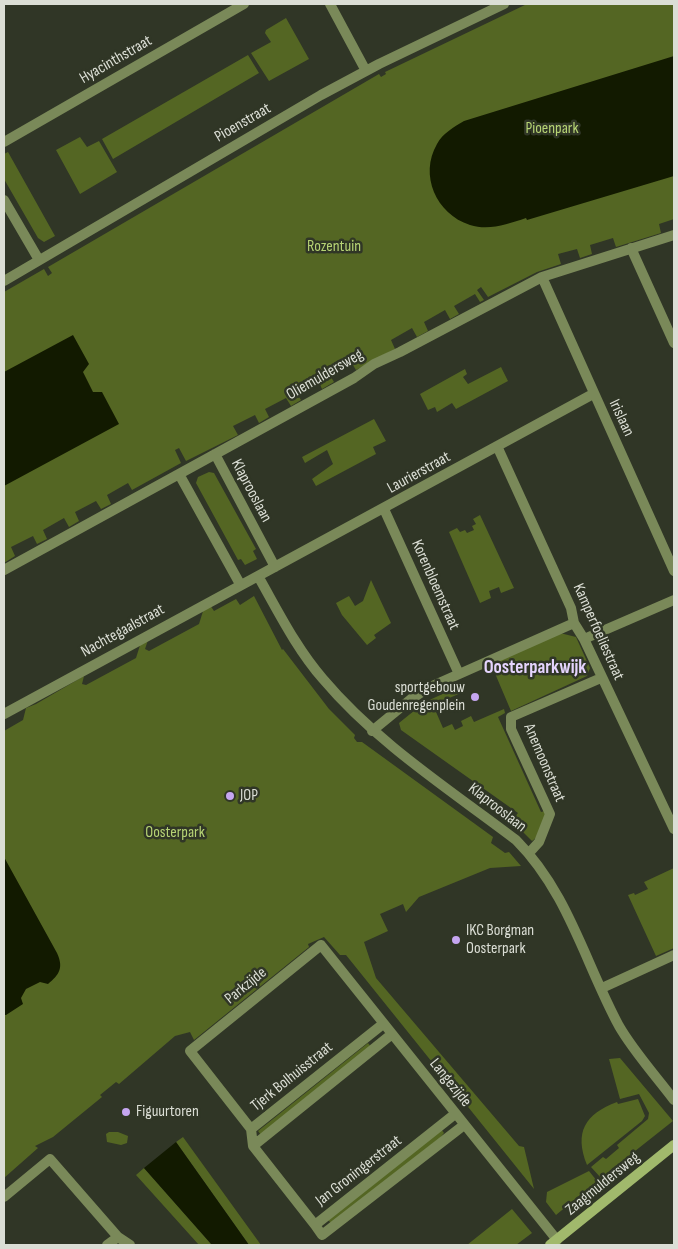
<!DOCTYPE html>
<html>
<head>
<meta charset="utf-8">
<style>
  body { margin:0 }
  #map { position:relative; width:678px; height:1249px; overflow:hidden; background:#303626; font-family:"Sofia Sans Condensed",sans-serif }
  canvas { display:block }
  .frame { position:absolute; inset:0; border:5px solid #dbded5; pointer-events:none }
</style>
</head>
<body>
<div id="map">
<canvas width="678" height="1249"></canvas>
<div class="frame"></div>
</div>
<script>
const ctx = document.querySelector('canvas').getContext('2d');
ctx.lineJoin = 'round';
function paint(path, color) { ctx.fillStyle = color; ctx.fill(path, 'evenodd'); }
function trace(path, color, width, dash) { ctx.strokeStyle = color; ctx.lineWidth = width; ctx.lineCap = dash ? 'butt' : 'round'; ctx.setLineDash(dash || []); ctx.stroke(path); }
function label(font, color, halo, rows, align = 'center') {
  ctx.font = font + ' "Sofia Sans Condensed",sans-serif'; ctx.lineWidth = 5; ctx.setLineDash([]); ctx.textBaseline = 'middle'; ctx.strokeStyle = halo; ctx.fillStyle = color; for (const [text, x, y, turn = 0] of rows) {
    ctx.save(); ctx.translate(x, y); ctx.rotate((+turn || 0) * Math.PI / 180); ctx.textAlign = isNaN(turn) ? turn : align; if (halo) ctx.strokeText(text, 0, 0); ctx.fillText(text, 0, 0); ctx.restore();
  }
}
paint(new Path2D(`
  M 527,4 L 674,4 L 674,219 L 659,224 L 661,233 L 616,247 L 613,238 L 590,245 L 592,254 L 580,258 L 577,249 L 558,254 L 561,264 L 537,272 L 488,297 L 481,287 L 477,290 L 484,300 L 480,302 L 475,294 L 454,306 L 459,314 L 450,319 L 445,310 L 424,322 L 428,331 L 417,337 L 412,328 L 391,340 L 395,349 L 356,370 L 351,362 L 329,374 L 334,382 L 322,389 L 318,380 L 296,392 L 301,400 L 291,406 L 286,398 L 265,409 L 269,417 L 259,423 L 255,415 L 233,426 L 238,435 L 186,461 L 179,448 L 175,450 L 181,463 L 132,490 L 128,483 L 107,495 L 111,504 L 101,509 L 96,501 L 75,512 L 79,521 L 69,527 L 64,518 L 43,530 L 47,539 L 37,544 L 33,536 L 11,547 L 15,556 L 4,563 L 4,292 L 44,269 L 48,276 L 52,273 L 48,267 L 379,74 L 381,77 L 386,74 L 385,72 Z
  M 286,18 L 309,59 L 269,81 L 251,53 L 271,42 L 265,33 L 266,30 Z
  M 248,55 L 259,73 L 113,159 L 102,139 Z
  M 80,137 L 87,147 L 99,141 L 117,172 L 80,194 L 56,150 Z
  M 8,152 L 55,236 L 44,242 L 38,238 L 4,179 L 4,154 Z
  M 501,367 L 508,381 L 456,409 L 452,403 L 437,412 L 435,407 L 428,410 L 420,394 L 465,369 L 467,374 L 463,377 L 468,384 Z
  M 374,419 L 386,441 L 373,447 L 376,454 L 316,486 L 312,479 L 333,464 L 327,450 L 305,463 L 302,457 Z
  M 209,472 L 214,473 L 256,549 L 253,551 L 257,559 L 245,565 L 241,559 L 238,560 L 196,483 L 198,477 Z
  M 480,515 L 514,588 L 501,593 L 499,587 L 489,591 L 491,598 L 480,603 L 449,532 L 457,528 L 460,532 L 465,530 L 467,533 L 474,530 L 472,526 L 476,524 L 473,519 Z
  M 371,580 L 391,623 L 374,635 L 376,638 L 367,645 L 342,615 L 336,603 L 349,596 L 355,606 L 363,601 Z
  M 254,596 L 282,650 L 283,649 L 329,709 L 355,735 L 354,738 L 357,742 L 362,742 L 493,837 L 491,843 L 505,853 L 509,852 L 521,866 L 490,868 L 419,897 L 406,912 L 403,904 L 380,914 L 388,931 L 364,942 L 376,978 L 519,1146 L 524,1147 L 534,1189 L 346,955 L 340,955 L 324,937 L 308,944 L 309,947 L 194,1040 L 190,1032 L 175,1036 L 119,1084 L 116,1082 L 100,1095 L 102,1097 L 53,1137 L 35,1146 L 38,1148 L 4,1178 L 4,731 L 23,720 L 26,708 L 36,704 L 84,676 L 82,684 L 86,685 L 136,658 L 141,642 L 148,640 L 145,649 L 149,651 L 199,624 L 204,608 L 210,605 L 214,611 L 236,599 L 240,605 Z
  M 560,633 L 576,637 L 590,668 L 587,676 L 511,711 L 491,664 Z
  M 458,687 L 461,693 L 433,705 L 443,728 L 452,724 L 455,730 L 463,726 L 461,721 L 471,716 L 474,722 L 504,709 L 505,713 L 498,717 L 541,812 L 545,811 C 546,820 540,836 532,841 L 512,821 L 518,813 L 401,730 L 399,723 L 425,702 Z
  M 674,868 L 674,948 L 656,956 L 628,895 L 634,893 L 635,895 L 648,889 L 644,882 Z
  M 368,1043 L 371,1047 L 261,1135 L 258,1131 Z
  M 620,1058 L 673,1121 L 601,1178 L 591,1167 L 603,1157 L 606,1159 L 619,1148 L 617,1145 L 648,1119 L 649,1113 L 639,1094 L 620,1099 L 609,1059 Z
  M 638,1099 L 645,1116 L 642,1121 L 587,1165 C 574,1132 585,1114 617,1102 L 618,1104 Z
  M 441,1129 L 444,1133 L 440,1138 L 331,1223 L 328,1220 Z
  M 109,1132 L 118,1132 L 128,1136 L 127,1143 L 121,1145 L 107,1142 L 106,1134 Z
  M 183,1137 L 261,1245 L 249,1245 L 176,1142 Z
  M 144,1168 L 212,1245 L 199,1245 L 136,1175 Z
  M 589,1171 L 597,1181 L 556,1215 L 546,1202 L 547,1192 Z
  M 512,1209 L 532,1233 L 516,1245 L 467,1245 Z`), '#546623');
paint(new Path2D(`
  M 674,56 L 674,176 L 527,220 L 526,218 C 508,224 489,231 470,225 C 436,214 419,175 437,144 C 443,133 454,127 464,121 Z
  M 73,335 L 89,364 L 83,372 L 93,392 L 102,392 L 119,424 L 4,486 L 4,372 Z
  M 4,857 L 57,953 C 64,968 59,975 48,984 L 40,982 L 26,989 L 21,998 L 23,1004 L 6,1015 L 4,1015 Z
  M 176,1142 L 249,1245 L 212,1245 L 144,1168 Z`), '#121a00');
trace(new Path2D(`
  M 330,4 L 366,71
  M 4,142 L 244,4
  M 4,200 L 39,260
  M 631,248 L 674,343
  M 542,277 L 674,571
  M 4,281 L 321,95 L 379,64 L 504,4
  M 497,446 L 571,608 L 574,623 L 584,639 L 674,829
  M 215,454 L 275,567
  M 179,474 L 240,584
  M 384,509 L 459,674
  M 4,570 L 354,378 L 374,364 L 400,352 L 542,277 L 674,235
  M 258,576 C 278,611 296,648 323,679 C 377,743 449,789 516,840 C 568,892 585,963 619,1026 C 634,1052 656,1076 674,1100
  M 584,639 L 674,600
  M 4,714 C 199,606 396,500 593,394
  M 372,731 L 411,699 L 430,687 L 574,623
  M 529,853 L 539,842 L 550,814 L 511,729 L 511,717 L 601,678
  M 602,988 L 674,955
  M 383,1024 L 251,1129 L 190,1051 L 321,945 L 557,1240
  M 455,1114 L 315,1225 L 322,1235 L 464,1125
  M 251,1129 L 253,1146 L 315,1225
  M 253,1146 L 392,1034
  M 4,1197 L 50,1159 L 118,1237 L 107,1245
  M 118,1237 L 130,1245`), '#7a8959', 10);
trace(new Path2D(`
  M 550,1245 L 674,1145`), '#a1b96c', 10);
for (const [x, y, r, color] of [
  [475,697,5,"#c5a6f0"],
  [230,796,5,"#c5a6f0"],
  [456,940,5,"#c5a6f0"],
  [126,1112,5,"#c5a6f0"]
]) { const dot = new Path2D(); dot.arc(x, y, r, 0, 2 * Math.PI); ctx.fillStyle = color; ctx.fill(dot); trace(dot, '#303626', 2); }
label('16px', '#dbded5', '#303626', [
  ["Hyacinthstraat",116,60,-30],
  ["Pioenstraat",243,123,-30],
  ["Oliemuldersweg",325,375,-30],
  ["Irislaan",621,418,65],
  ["Laurierstraat",419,473,-29],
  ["Klaprooslaan",251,491,62],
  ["Korenbloemstraat",435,585,66],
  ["Nachtegaalstraat",123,631,-29],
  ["Kamperfoeliestraat",598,632,66],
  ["Anemoonstraat",544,763,67],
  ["Klaprooslaan",497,808,38],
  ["Parkzijde",246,986,-39],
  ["Tjerk Bolhuisstraat",292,1077,-39],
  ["Langezijde",450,1083,51],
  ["Jan Groningerstraat",359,1171,-38],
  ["Zaagmuldersweg",603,1184,-39]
]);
label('16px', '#b6d374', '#303626', [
  ["Pioenpark",552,129],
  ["Rozentuin",334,247],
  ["Oosterpark",175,833]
]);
label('16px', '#dbded5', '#303626', [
  ["sportgebouw",465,688,"right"],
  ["Goudenregenplein",465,706,"right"],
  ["JOP",240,796],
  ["IKC Borgman",466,931],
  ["Oosterpark",466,949],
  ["Figuurtoren",136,1112]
], 'left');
label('bold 19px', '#e5d4fe', '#303626', [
  ["Oosterparkwijk",535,668]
]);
</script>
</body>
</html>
